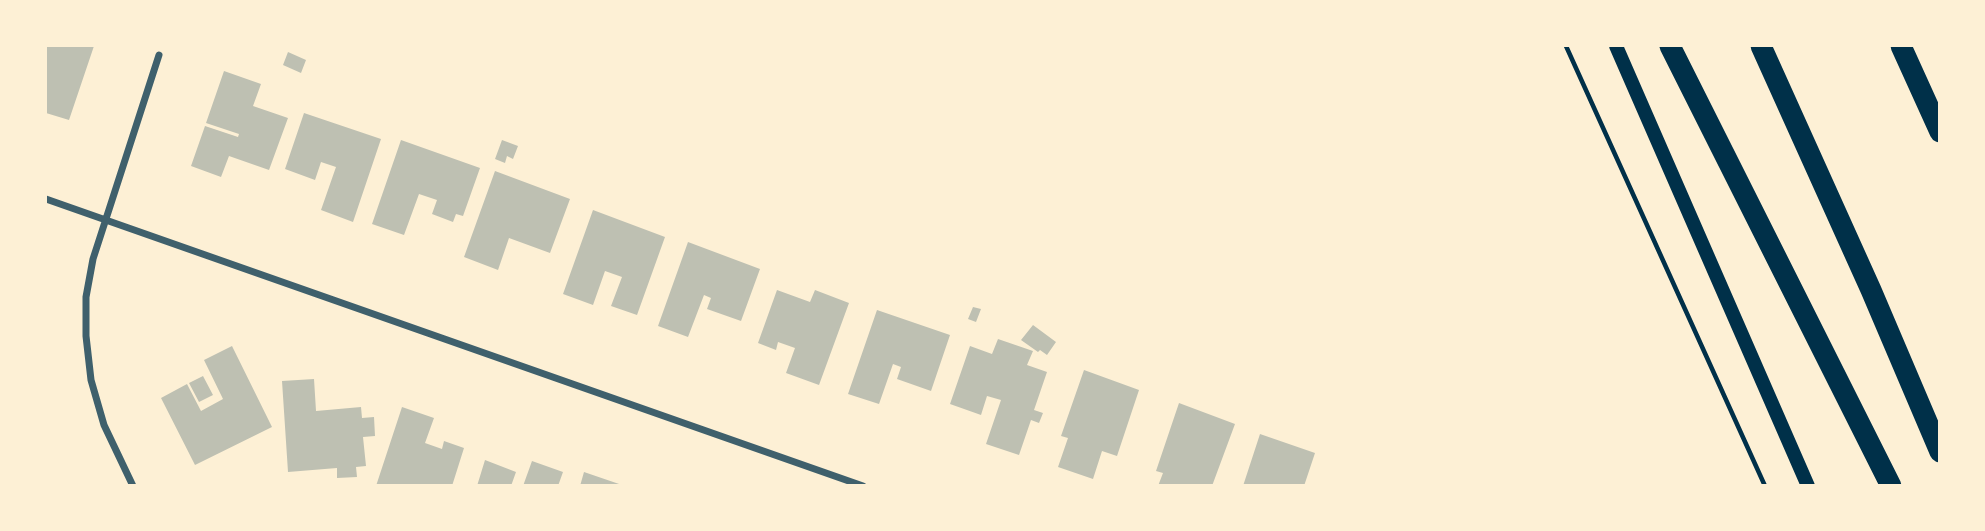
<!DOCTYPE html>
<html>
<head>
<meta charset="utf-8">
<style>
  body { margin:0 }
  #map { position:relative; width:1985px; height:531px; overflow:hidden; background:#fdf0d5; font-family:Overpass,sans-serif }
  canvas { display:block }
  .frame { position:absolute; inset:0; border:47px solid #fdf0d5; pointer-events:none }
</style>
</head>
<body>
<div id="map">
<canvas width="1985" height="531"></canvas>
<div class="frame"></div>
</div>
<script>
const ctx = document.querySelector('canvas').getContext('2d');
ctx.lineJoin = 'round';
function paint(path, color) { ctx.fillStyle = color; ctx.fill(path, 'evenodd'); }
function trace(path, color, width, dash) { ctx.strokeStyle = color; ctx.lineWidth = width; ctx.lineCap = dash ? 'butt' : 'round'; ctx.setLineDash(dash || []); ctx.stroke(path); }
paint(new Path2D(`
  M 46,46 L 94,46 L 69,120 L 46,113 Z
  M 288,52 L 306,60 L 301,73 L 283,65 Z
  M 224,71 L 261,84 L 253,106 L 288,118 L 269,170 L 229,156 L 221,177 L 191,166 L 205,126 L 238,137 L 239,134 L 206,123 Z
  M 304,113 L 381,139 L 353,222 L 321,210 L 336,167 L 321,162 L 315,180 L 285,169 Z
  M 401,140 L 480,168 L 463,216 L 456,214 L 453,222 L 432,214 L 437,200 L 419,194 L 404,235 L 372,224 Z
  M 502,140 L 518,146 L 513,159 L 507,156 L 505,163 L 495,159 Z
  M 495,171 L 570,199 L 550,253 L 509,238 L 498,270 L 464,257 Z
  M 593,210 L 665,237 L 637,315 L 611,306 L 622,277 L 605,271 L 593,305 L 563,294 Z
  M 688,242 L 760,269 L 741,321 L 707,309 L 711,298 L 704,295 L 688,337 L 658,326 Z
  M 777,290 L 810,302 L 815,290 L 849,303 L 819,385 L 786,373 L 795,348 L 778,342 L 776,350 L 758,343 Z
  M 973,307 L 981,309 L 976,322 L 968,319 Z
  M 877,310 L 950,335 L 931,391 L 897,379 L 901,367 L 893,364 L 879,404 L 848,394 Z
  M 1033,325 L 1056,342 L 1047,355 L 1040,350 L 1038,352 L 1021,340 Z
  M 998,339 L 1033,351 L 1027,365 L 1047,372 L 1034,410 L 1043,413 L 1039,423 L 1031,420 L 1019,455 L 986,444 L 1001,400 L 987,396 L 981,415 L 950,404 L 970,346 L 992,354 Z
  M 232,346 L 272,427 L 195,465 L 161,398 L 187,384 L 201,411 L 223,399 L 204,360 Z
  M 1084,370 L 1139,390 L 1117,456 L 1102,451 L 1093,479 L 1058,467 L 1068,438 L 1061,436 Z
  M 203,376 L 213,395 L 199,402 L 189,383 Z
  M 314,379 L 316,411 L 361,407 L 362,418 L 374,417 L 375,436 L 363,437 L 366,466 L 356,467 L 357,477 L 337,478 L 337,468 L 288,472 L 282,381 Z
  M 1179,403 L 1235,424 L 1212,486 L 1158,486 L 1163,473 L 1156,471 Z
  M 402,407 L 434,418 L 425,443 L 442,449 L 444,441 L 464,448 L 452,486 L 376,486 Z
  M 1260,434 L 1315,453 L 1304,486 L 1243,486 Z
  M 485,460 L 516,472 L 511,486 L 477,486 Z
  M 532,461 L 563,472 L 558,486 L 523,486 Z
  M 584,472 L 622,485 L 622,486 L 580,486 Z`), '#bec0b2');
trace(new Path2D(`
  M 1566,46 L 1765,486`), '#003049', 4.5);
trace(new Path2D(`
  M 46,199 L 863,486
  M 133,486 L 104,425 L 91,380 L 86,336 L 86,297 L 93,259 L 159,55`), '#3f606c', 7);
trace(new Path2D(`
  M 1616,46 L 1808,486`), '#003049', 14);
trace(new Path2D(`
  M 1670,46 L 1891,486
  M 1761,46 L 1871,290 L 1940,452
  M 1901,46 L 1940,132`), '#003049', 21);
</script>
</body>
</html>
